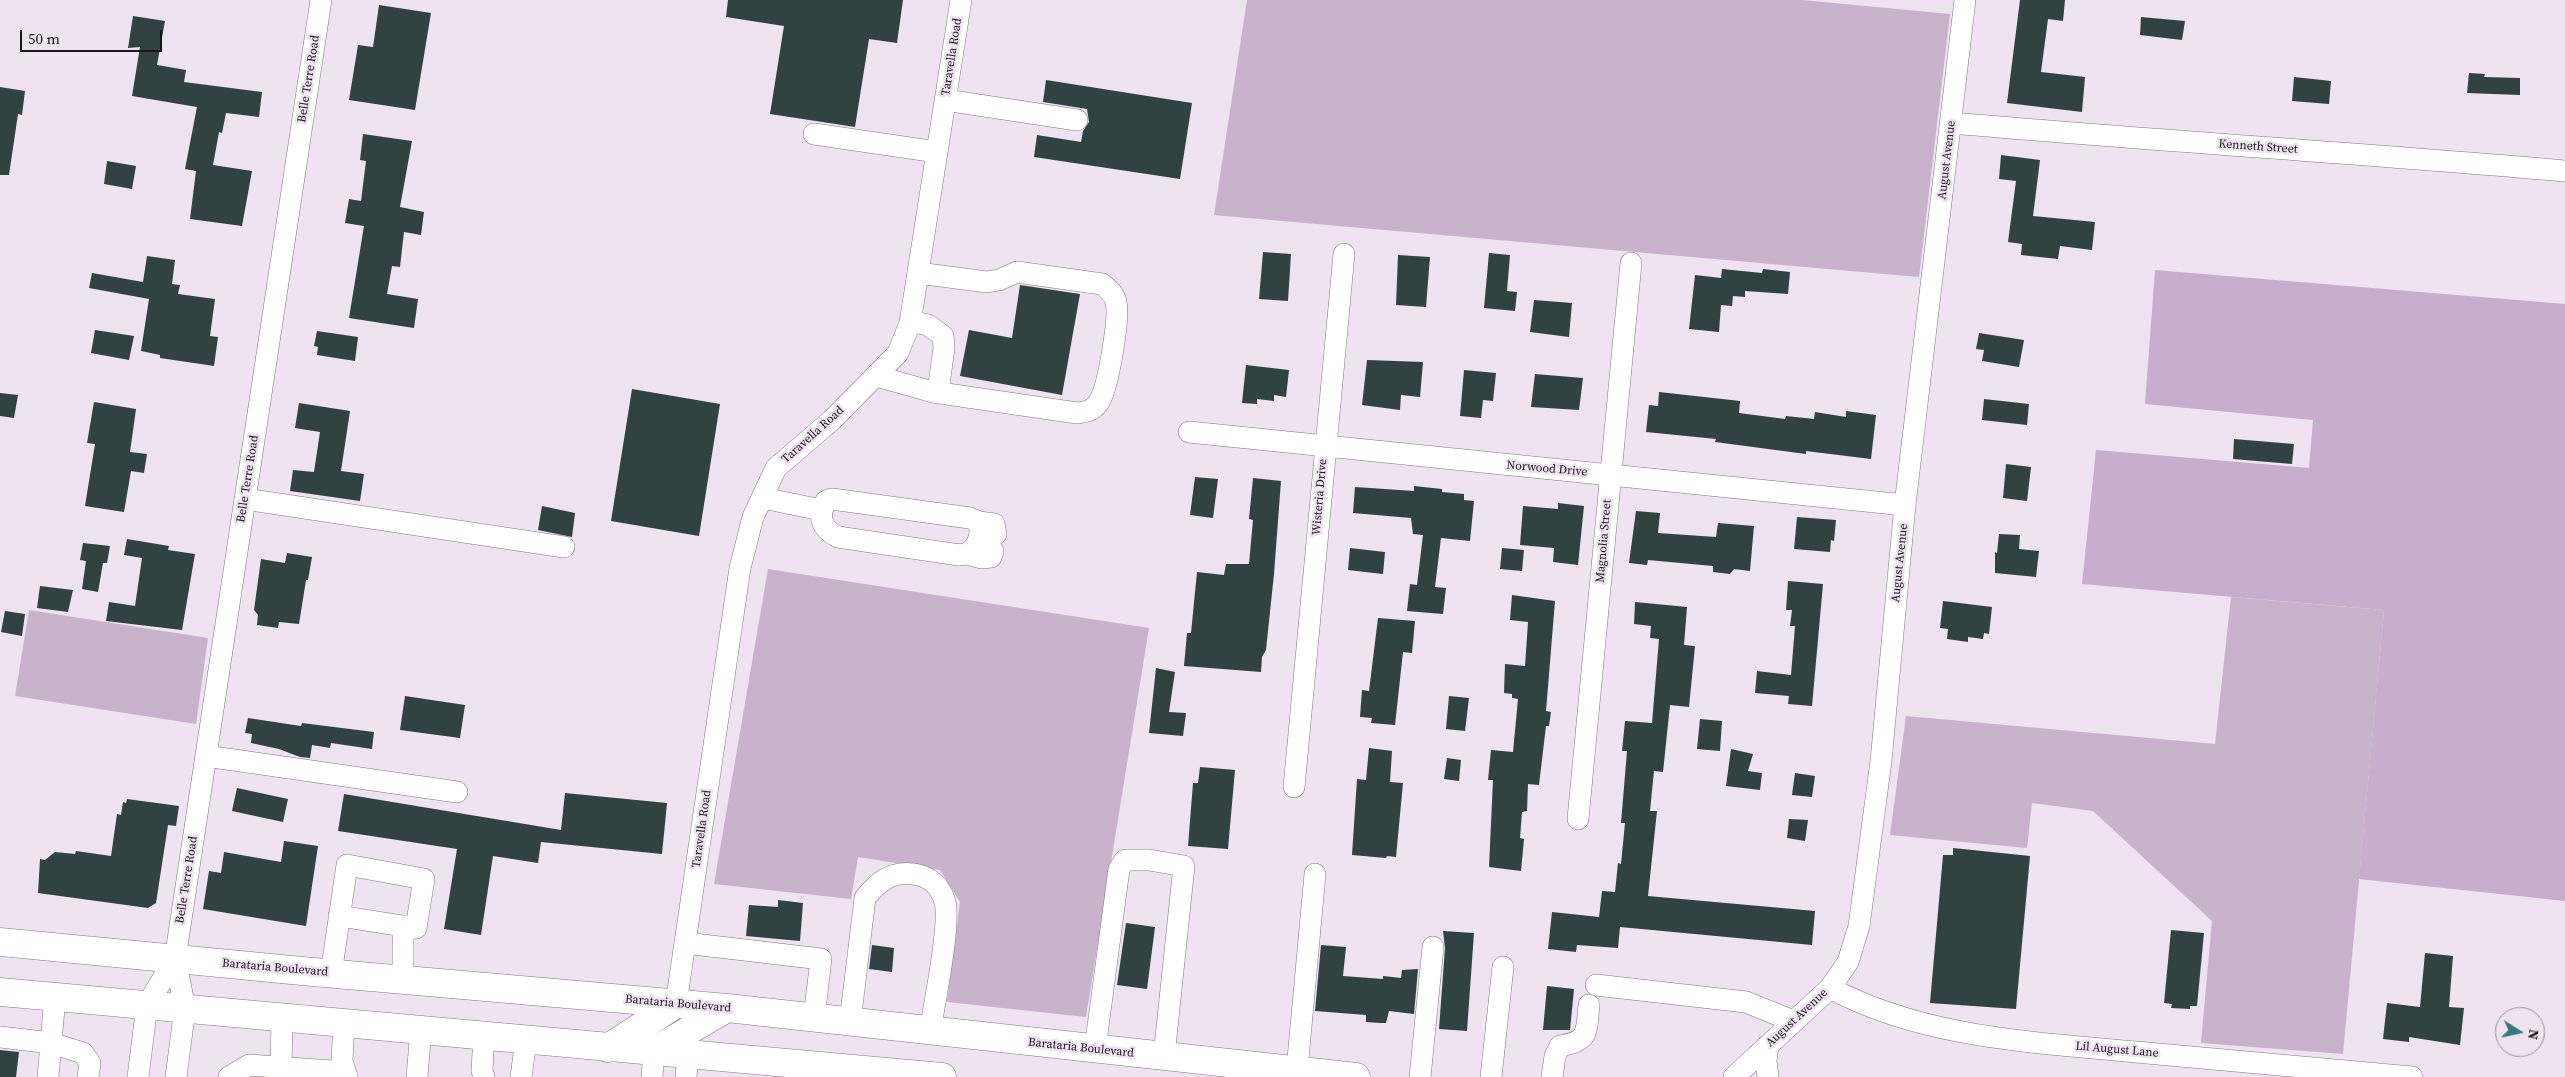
<!DOCTYPE html>
<html>
<head>
<meta charset="utf-8">
<style>
  body { margin:0 }
  #map { position:relative; width:2565px; height:1077px; overflow:hidden; background:#efe2f1; font-family:"Source Serif 4",serif }
  canvas { display:block }
  .north { position:absolute; left:2495px; top:1007px; width:50px; height:50px; box-sizing:border-box; background:#efe2f1; border:1px solid #99909b; border-radius:50%; rotate:100deg; font-size:14px; font-weight:700; line-height:20px; text-align:center; color:#181419 }
  .north::after { content:''; display:block; margin:auto; width:18px; height:22px; background:#327b78; clip-path:polygon(50% 0,100% 100%,50% 72%,0 100%) }
  .scale { position:absolute; left:20px; top:30px; width:142px; height:22px; box-sizing:border-box; border:2px solid #181419; border-top:0; padding-left:6px; font-size:15px; line-height:18px; white-space:nowrap; color:#181419; -webkit-text-stroke:4px #efe2f1; paint-order:stroke }
</style>
</head>
<body>
<div id="map">
<canvas width="2565" height="1077"></canvas>
<div class="north">N</div>
<div class="scale">50 m</div>
</div>
<script>
const ctx = document.querySelector('canvas').getContext('2d');
ctx.lineJoin = 'round';
function paint(path, color) { ctx.fillStyle = color; ctx.fill(path, 'evenodd'); }
function trace(path, color, width, dash) { ctx.strokeStyle = color; ctx.lineWidth = width; ctx.lineCap = dash ? 'butt' : 'round'; ctx.setLineDash(dash || []); ctx.stroke(path); }
function label(font, color, halo, rows, align = 'center') {
  ctx.font = font + ' "Source Serif 4",serif'; ctx.lineWidth = 5; ctx.setLineDash([]); ctx.textBaseline = 'middle'; ctx.strokeStyle = halo; ctx.fillStyle = color; for (const [text, x, y, turn = 0] of rows) {
    ctx.save(); ctx.translate(x, y); ctx.rotate((+turn || 0) * Math.PI / 180); ctx.textAlign = isNaN(turn) ? turn : align; if (halo) ctx.strokeText(text, 0, 0); ctx.fillText(text, 0, 0); ctx.restore();
  }
}
paint(new Path2D(`
  M 1247,0 L 1802,0 L 1950,14 L 1919,277 L 1214,215 Z
  M 768,569 L 1149,628 L 1086,1017 L 947,1002 L 960,902 L 940,870 L 858,857 L 851,899 L 714,884 Z
  M 2231,597 L 2384,610 L 2343,1054 L 2201,1043 L 2212,921 L 2093,811 L 2032,803 L 2027,848 L 1890,835 L 1906,716 L 2215,744 Z
  M 29,610 L 208,638 L 196,724 L 15,696 Z`), '#c8b2cc');
paint(new Path2D(`
  M 2155,270 L 2565,304 L 2565,901 L 2359,879 L 2384,610 L 2082,584 L 2096,450 L 2309,468 L 2313,420 L 2145,404 Z`), '#c8adce');
paint(new Path2D(`
  M 728,0 L 903,0 L 897,43 L 869,39 L 855,127 L 770,114 L 784,26 L 726,17 Z
  M 2020,0 L 2065,0 L 2063,21 L 2048,19 L 2041,72 L 2085,77 L 2082,112 L 2007,103 Z
  M 379,5 L 431,13 L 415,110 L 349,100 L 358,45 L 373,47 Z
  M 133,16 L 165,21 L 157,65 L 186,70 L 184,82 L 262,92 L 259,117 L 226,113 L 222,133 L 219,132 L 213,165 L 252,171 L 242,226 L 190,219 L 196,171 L 185,169 L 197,107 L 132,96 L 140,47 L 128,48 Z
  M 2141,17 L 2185,21 L 2182,40 L 2140,35 Z
  M 2469,73 L 2485,74 L 2484,77 L 2520,78 L 2520,95 L 2467,93 Z
  M 2294,77 L 2331,81 L 2329,104 L 2292,101 Z
  M 1046,80 L 1192,103 L 1180,179 L 1034,157 L 1037,135 L 1081,142 L 1083,131 L 1089,122 L 1087,109 L 1043,102 Z
  M 0,87 L 25,91 L 22,115 L 18,114 L 9,175 L 0,175 Z
  M 363,134 L 412,141 L 400,207 L 424,212 L 421,235 L 404,232 L 400,267 L 392,266 L 387,294 L 418,299 L 414,328 L 349,318 L 364,226 L 345,223 L 349,199 L 361,201 L 366,161 L 360,160 Z
  M 2001,155 L 2040,160 L 2033,216 L 2095,222 L 2092,250 L 2060,246 L 2058,259 L 2021,255 L 2022,244 L 2008,242 L 2016,181 L 1999,179 Z
  M 107,161 L 136,166 L 132,189 L 104,184 Z
  M 1263,252 L 1291,254 L 1288,301 L 1259,299 Z
  M 1489,253 L 1510,255 L 1507,291 L 1517,292 L 1515,311 L 1484,308 Z
  M 1398,255 L 1430,257 L 1426,307 L 1396,305 Z
  M 147,256 L 175,260 L 172,284 L 180,285 L 178,294 L 215,299 L 210,336 L 218,337 L 214,366 L 160,358 L 160,355 L 141,351 L 149,299 L 89,288 L 92,273 L 143,282 Z
  M 1722,269 L 1762,273 L 1763,269 L 1790,272 L 1788,294 L 1745,291 L 1745,297 L 1733,296 L 1732,306 L 1721,305 L 1719,332 L 1689,329 L 1695,275 L 1721,278 Z
  M 1020,285 L 1080,294 L 1062,395 L 960,376 L 969,330 L 1012,338 Z
  M 1534,300 L 1572,303 L 1569,337 L 1530,332 Z
  M 95,330 L 134,336 L 129,360 L 91,353 Z
  M 317,331 L 358,337 L 355,361 L 317,355 L 318,347 L 314,346 Z
  M 1979,333 L 2024,340 L 2019,367 L 1982,361 L 1984,350 L 1976,349 Z
  M 1367,360 L 1423,362 L 1420,397 L 1401,395 L 1400,410 L 1362,405 Z
  M 1246,365 L 1289,370 L 1286,397 L 1274,395 L 1274,401 L 1257,399 L 1257,404 L 1242,403 Z
  M 1464,370 L 1496,373 L 1493,401 L 1483,400 L 1481,418 L 1460,416 Z
  M 1535,374 L 1583,378 L 1579,410 L 1531,407 Z
  M 632,389 L 720,404 L 699,536 L 611,521 Z
  M 1659,392 L 1740,401 L 1739,413 L 1785,419 L 1786,416 L 1814,419 L 1815,412 L 1846,417 L 1846,411 L 1876,415 L 1871,459 L 1806,451 L 1806,454 L 1715,442 L 1716,439 L 1646,432 L 1649,405 L 1658,406 Z
  M 0,393 L 18,395 L 14,418 L 0,416 Z
  M 1984,399 L 2029,404 L 2027,425 L 1982,420 Z
  M 94,402 L 136,409 L 130,452 L 147,454 L 144,473 L 131,471 L 124,512 L 85,506 L 95,444 L 87,443 Z
  M 299,403 L 350,411 L 341,471 L 364,474 L 360,501 L 290,491 L 293,470 L 314,472 L 320,432 L 295,428 Z
  M 2234,439 L 2294,444 L 2292,464 L 2233,459 Z
  M 2006,464 L 2031,467 L 2027,501 L 2003,498 Z
  M 1195,477 L 1218,479 L 1213,518 L 1190,515 Z
  M 1253,478 L 1281,481 L 1274,574 L 1266,650 L 1262,657 L 1261,672 L 1184,666 L 1187,633 L 1191,633 L 1197,572 L 1224,575 L 1226,564 L 1249,564 L 1253,520 L 1249,519 Z
  M 1414,486 L 1442,489 L 1442,492 L 1464,494 L 1464,500 L 1474,501 L 1470,541 L 1441,538 L 1435,587 L 1446,588 L 1443,614 L 1407,611 L 1410,584 L 1417,585 L 1423,535 L 1413,534 L 1411,518 L 1353,513 L 1355,487 L 1414,491 Z
  M 1558,503 L 1584,506 L 1578,565 L 1553,562 L 1554,548 L 1520,545 L 1523,506 L 1558,509 Z
  M 542,506 L 575,513 L 572,537 L 538,530 Z
  M 1636,511 L 1660,513 L 1658,533 L 1716,537 L 1718,523 L 1754,526 L 1750,571 L 1734,569 L 1730,574 L 1713,572 L 1713,566 L 1648,560 L 1647,565 L 1629,563 Z
  M 1797,517 L 1836,520 L 1834,541 L 1831,540 L 1830,552 L 1794,549 Z
  M 1999,534 L 2020,535 L 2019,549 L 2039,551 L 2036,577 L 1995,573 L 1995,552 L 1997,553 Z
  M 127,539 L 169,546 L 168,550 L 195,554 L 182,630 L 106,621 L 109,602 L 135,606 L 142,558 L 124,555 Z
  M 83,543 L 110,546 L 107,563 L 103,563 L 98,592 L 82,589 L 86,561 L 80,560 Z
  M 1350,548 L 1385,552 L 1383,574 L 1348,570 Z
  M 1502,548 L 1524,550 L 1522,571 L 1500,569 Z
  M 287,553 L 312,557 L 308,580 L 306,580 L 299,624 L 279,622 L 278,628 L 257,625 L 258,615 L 254,610 L 261,559 L 285,563 Z
  M 1788,581 L 1823,584 L 1812,706 L 1788,704 L 1789,696 L 1755,693 L 1757,671 L 1791,675 L 1795,626 L 1790,626 L 1792,610 L 1786,610 Z
  M 40,586 L 73,590 L 68,612 L 37,608 Z
  M 1512,595 L 1555,601 L 1546,711 L 1551,712 L 1549,726 L 1546,726 L 1539,785 L 1528,784 L 1527,811 L 1522,812 L 1520,838 L 1524,839 L 1521,871 L 1489,867 L 1493,780 L 1488,780 L 1491,750 L 1513,752 L 1518,699 L 1512,698 L 1512,694 L 1504,693 L 1505,664 L 1525,666 L 1528,622 L 1510,620 Z
  M 1943,601 L 1992,607 L 1989,634 L 1984,633 L 1983,639 L 1968,637 L 1968,642 L 1947,639 L 1948,629 L 1940,628 Z
  M 1635,602 L 1687,607 L 1684,645 L 1695,646 L 1689,707 L 1670,705 L 1663,772 L 1654,771 L 1650,811 L 1657,811 L 1648,896 L 1815,911 L 1812,945 L 1620,927 L 1618,948 L 1577,945 L 1576,952 L 1548,949 L 1552,912 L 1599,917 L 1602,891 L 1615,892 L 1618,863 L 1621,864 L 1625,823 L 1621,823 L 1627,751 L 1622,751 L 1625,721 L 1652,723 L 1659,639 L 1650,638 L 1651,626 L 1634,624 Z
  M 5,611 L 25,614 L 22,636 L 1,632 Z
  M 1378,618 L 1415,621 L 1412,653 L 1403,652 L 1395,725 L 1371,723 L 1372,718 L 1360,717 L 1362,690 L 1369,691 Z
  M 1156,668 L 1175,672 L 1169,712 L 1186,713 L 1183,736 L 1149,733 Z
  M 405,696 L 465,705 L 460,738 L 400,730 Z
  M 1449,696 L 1469,698 L 1465,731 L 1446,729 Z
  M 248,718 L 301,726 L 302,723 L 374,732 L 372,749 L 331,743 L 330,748 L 312,745 L 310,758 L 300,757 L 279,749 L 251,743 L 252,734 L 245,733 Z
  M 1700,719 L 1722,721 L 1720,751 L 1697,749 Z
  M 1369,748 L 1392,751 L 1390,782 L 1403,783 L 1396,857 L 1387,856 L 1386,858 L 1352,855 L 1357,779 L 1366,780 Z
  M 1731,749 L 1753,754 L 1748,771 L 1762,773 L 1760,790 L 1726,786 Z
  M 1447,758 L 1461,760 L 1459,781 L 1444,779 Z
  M 1200,767 L 1235,770 L 1228,849 L 1188,846 L 1193,783 L 1198,783 Z
  M 1795,773 L 1815,776 L 1812,797 L 1792,795 Z
  M 237,788 L 288,799 L 283,822 L 232,811 Z
  M 565,793 L 667,803 L 662,854 L 541,842 L 538,863 L 493,856 L 481,935 L 444,929 L 457,849 L 338,831 L 344,794 L 561,830 Z
  M 127,799 L 179,806 L 176,826 L 168,825 L 156,903 L 148,908 L 38,893 L 40,859 L 45,860 L 55,852 L 75,854 L 76,851 L 111,856 L 117,814 L 121,815 L 123,802 L 126,803 Z
  M 1789,819 L 1808,820 L 1805,841 L 1787,838 Z
  M 284,841 L 318,846 L 306,926 L 203,909 L 209,871 L 221,873 L 224,852 L 281,862 Z
  M 1953,848 L 2030,856 L 2016,1009 L 1930,1003 L 1943,855 L 1953,855 Z
  M 778,900 L 803,903 L 800,941 L 746,936 L 749,905 L 778,907 Z
  M 1126,923 L 1155,927 L 1147,989 L 1117,985 Z
  M 2171,930 L 2204,933 L 2197,1006 L 2190,1006 L 2190,1009 L 2171,1008 L 2172,1004 L 2164,1003 Z
  M 1443,931 L 1474,933 L 1467,1031 L 1439,1029 L 1445,948 Z
  M 872,945 L 894,948 L 892,972 L 869,969 Z
  M 1321,945 L 1346,947 L 1343,976 L 1383,979 L 1383,976 L 1401,978 L 1402,970 L 1418,969 L 1414,1014 L 1389,1011 L 1386,1023 L 1380,1023 L 1366,1022 L 1366,1015 L 1315,1011 Z
  M 2425,953 L 2453,956 L 2449,1007 L 2464,1008 L 2460,1045 L 2409,1037 L 2409,1042 L 2383,1039 L 2387,1003 L 2420,1007 Z
  M 1547,986 L 1574,989 L 1570,1030 L 1543,1030 Z
  M 0,1050 L 19,1052 L 16,1077 L 0,1077 Z`), '#304342');
const minor = new Path2D(`
  M 945,100 L 1077,120
  M 1952,123 C 2156,141 2361,153 2565,171
  M 814,134 L 937,152
  M 910,321 L 928,325 L 943,336 L 944,348 L 938,392
  M 876,376 L 933,392 L 1077,413 C 1087,412 1095,410 1100,400 C 1108,386 1120,318 1116,302 C 1114,293 1108,289 1102,284 L 1017,272 L 999,280 L 987,282 L 918,273
  M 1189,432 L 1905,505
  M 763,498 L 821,510
  M 245,499 L 564,547
  M 832,499 L 970,518 L 979,522 C 982,536 978,546 967,554 L 959,555 L 838,537 C 822,529 817,518 826,501 Z
  M 979,522 L 994,524 L 996,534
  M 967,554 L 981,558 L 991,557 L 993,551
  M 206,756 L 457,792
  M 1294,787 L 1344,254
  M 1578,819 L 1631,263
  M 339,916 L 403,926 L 403,980
  M 685,943 L 821,959 L 814,1018
  M 331,974 L 347,865 L 424,879 L 416,928 L 403,926
  M 1596,985 L 1746,1002 L 1793,1021
  M 1830,988 C 1924,1038 2032,1042 2136,1052 C 2228,1060 2320,1069 2412,1077
  M 676,1004 L 740,568 L 753,517 L 776,468 L 832,420 L 898,353 L 910,323 L 961,0
  M 344,1022 L 342,1061 L 347,1077
  M 850,1022 L 865,898 C 878,882 891,871 913,874 C 930,876 941,887 945,902 C 951,924 934,1005 930,1031
  M 0,1037 L 51,1043 L 83,1053 L 90,1063 L 88,1077
  M 1095,1049 L 1119,869 L 1125,860 L 1149,860 L 1184,866 L 1164,1056
  M 1297,1070 L 1315,874
  M 48,1077 L 55,997
  M 138,1077 L 147,1005 L 175,959
  M 176,1077 L 185,1008 L 175,959 L 321,0
  M 229,1077 L 249,1065 L 345,1072
  M 277,1077 L 281,1067 L 282,1017
  M 417,1077 L 421,1029
  M 484,1077 L 482,1071 L 484,1035
  M 521,1077 L 526,1040
  M 652,1077 L 654,1051
  M 686,1077 L 688,1053
  M 1420,1077 L 1433,947
  M 1491,1077 L 1503,967
  M 1552,1077 L 1555,1056 L 1560,1046 C 1590,1041 1586,1032 1589,1005
  M 1734,1077 L 1830,988 L 1848,962 L 1859,926 L 1881,761 L 1905,505 L 1965,0
  M 1768,1077 L 1766,1061 L 1768,1045`);
const major = new Path2D(`
  M 0,942 L 302,971 L 727,1008 L 1356,1077
  M 0,992 L 942,1077
  M 608,1048 L 676,1004
  M 654,1051 L 727,1008`);
trace(minor, '#807582', 22);
trace(major, '#807582', 29);
trace(minor, '#fff', 21);
trace(major, '#fff', 28);
label('12px', '#181419', '#efe2f1', [
  ["Taravella Road",952,57,-81],
  ["Belle Terre Road",309,79,-81],
  ["Kenneth Street",2258,147,4],
  ["August Avenue",1947,160,-83],
  ["Taravella Road",813,435,-42],
  ["Norwood Drive",1547,469,5],
  ["Belle Terre Road",248,479,-81],
  ["Wisteria Drive",1320,497,-85],
  ["Magnolia Street",1604,541,-85],
  ["August Avenue",1900,563,-84],
  ["Taravella Road",702,829,-82],
  ["Belle Terre Road",187,880,-81],
  ["Barataria Boulevard",275,968,5],
  ["Barataria Boulevard",678,1004,5],
  ["August Avenue",1797,1018,-43],
  ["Barataria Boulevard",1081,1048,6],
  ["Lil August Lane",2117,1050,5]
]);
</script>
</body>
</html>
